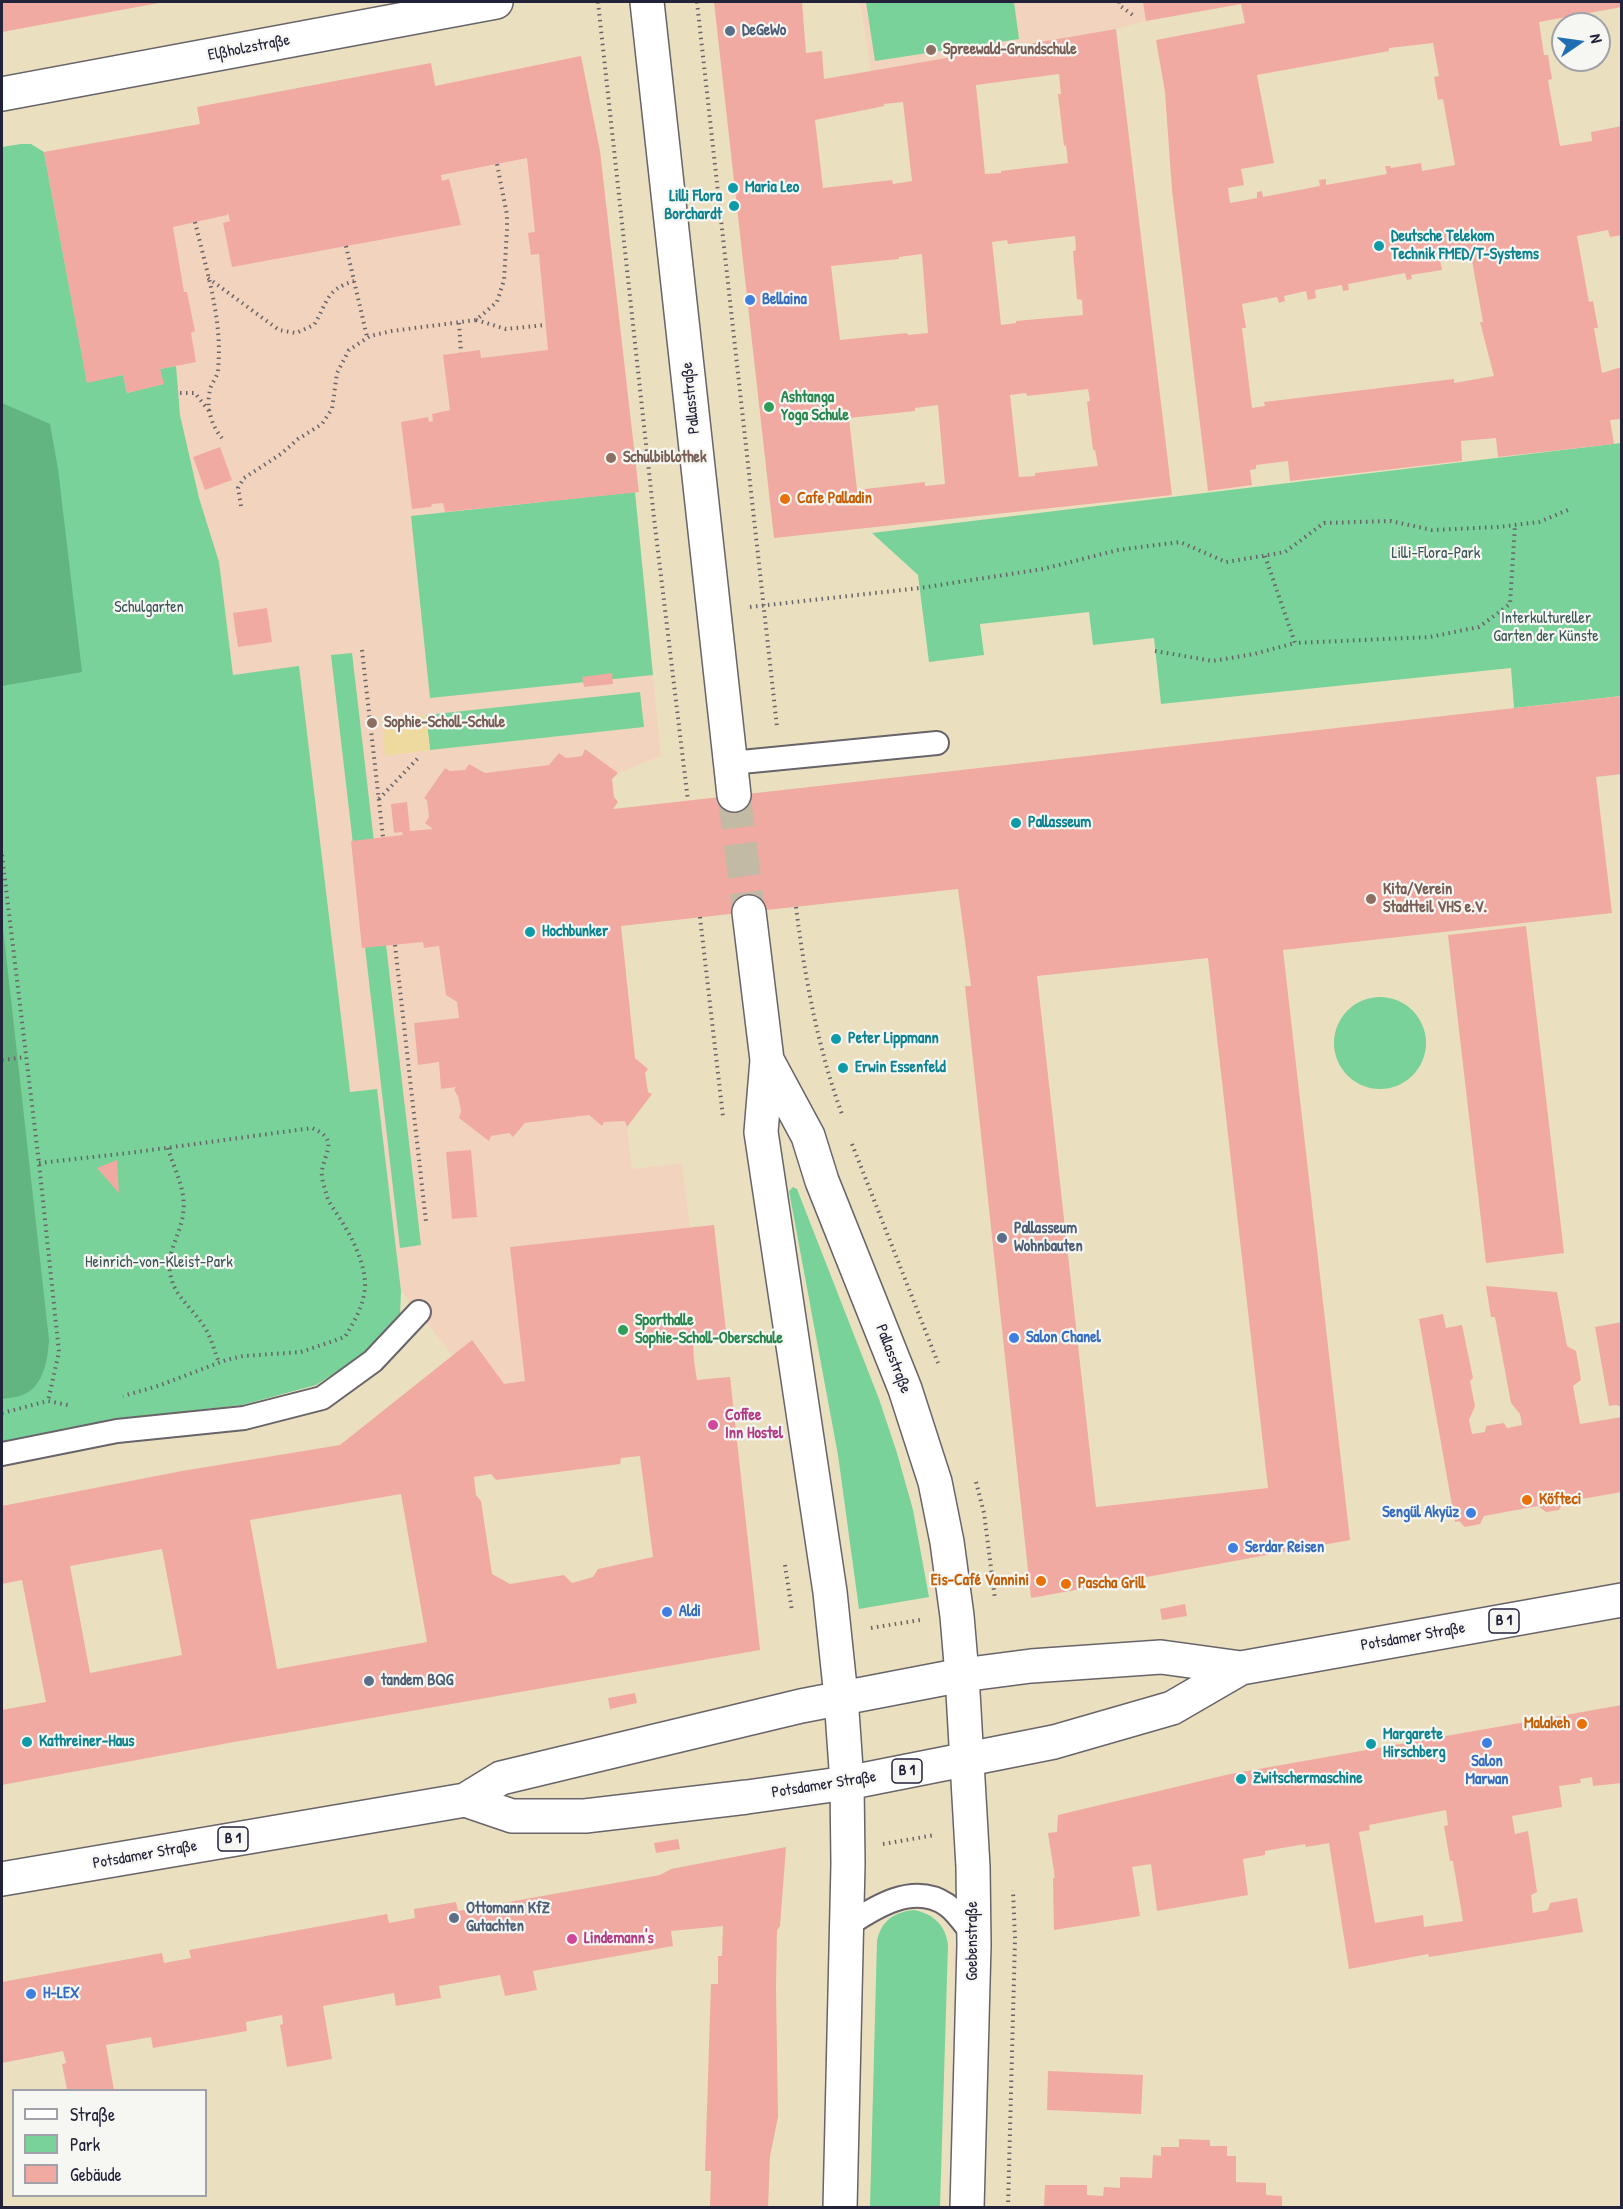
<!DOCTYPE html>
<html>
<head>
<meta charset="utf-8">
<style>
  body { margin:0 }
  #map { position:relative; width:1623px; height:2209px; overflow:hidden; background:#eae0bf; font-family:"Patrick Hand",sans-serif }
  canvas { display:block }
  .frame { position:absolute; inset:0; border:3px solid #22223b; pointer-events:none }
  .legend { position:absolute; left:12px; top:2089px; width:195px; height:108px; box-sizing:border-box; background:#f6f6f2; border:2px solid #a1a1a9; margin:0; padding:8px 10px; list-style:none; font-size:18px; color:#22223b }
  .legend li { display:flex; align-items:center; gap:12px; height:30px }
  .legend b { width:30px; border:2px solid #a1a1a9 }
  .north { position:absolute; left:1551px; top:12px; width:60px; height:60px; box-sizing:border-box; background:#f6f6f2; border:2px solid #a1a1a9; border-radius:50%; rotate:77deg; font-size:16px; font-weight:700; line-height:24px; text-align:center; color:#22223b }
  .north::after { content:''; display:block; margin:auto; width:21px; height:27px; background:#1f6fb2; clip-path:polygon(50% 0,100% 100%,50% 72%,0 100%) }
</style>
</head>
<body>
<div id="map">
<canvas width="1623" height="2209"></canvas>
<div class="frame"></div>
<ul class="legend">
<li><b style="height:8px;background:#fff"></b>Straße</li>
<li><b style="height:16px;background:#79d299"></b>Park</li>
<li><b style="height:16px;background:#f0aaa2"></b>Gebäude</li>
</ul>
<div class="north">N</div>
</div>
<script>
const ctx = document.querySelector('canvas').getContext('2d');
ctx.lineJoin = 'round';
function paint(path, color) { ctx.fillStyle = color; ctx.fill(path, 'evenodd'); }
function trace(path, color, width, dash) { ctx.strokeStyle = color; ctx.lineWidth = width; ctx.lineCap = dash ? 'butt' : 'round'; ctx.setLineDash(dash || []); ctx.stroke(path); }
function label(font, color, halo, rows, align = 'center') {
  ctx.font = font + ' "Patrick Hand",sans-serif'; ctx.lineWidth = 4.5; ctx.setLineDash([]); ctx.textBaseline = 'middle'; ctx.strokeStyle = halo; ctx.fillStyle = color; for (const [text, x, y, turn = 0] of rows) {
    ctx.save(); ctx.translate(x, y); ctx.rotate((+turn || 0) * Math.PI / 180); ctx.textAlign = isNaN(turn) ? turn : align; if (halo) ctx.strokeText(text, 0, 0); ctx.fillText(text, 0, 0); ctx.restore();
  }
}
paint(new Path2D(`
  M 860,2 L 1254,2 L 1146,21 L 1116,29 L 871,72 Z
  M 581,56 L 600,151 L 639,492 L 635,493 L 661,756 L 618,773 L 586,749 L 582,756 L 566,758 L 559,753 L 549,765 L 485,773 L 469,764 L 465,770 L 450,771 L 445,768 L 424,797 L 427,800 L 429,817 L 425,823 L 438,833 L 436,919 L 446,995 L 457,1002 L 465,1077 L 454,1091 L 458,1096 L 461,1111 L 459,1118 L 489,1140 L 491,1136 L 509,1133 L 514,1137 L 525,1123 L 589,1115 L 602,1126 L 604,1122 L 625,1121 L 627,1127 L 632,1169 L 682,1163 L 690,1228 L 714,1225 L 727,1340 L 693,1343 L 697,1380 L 730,1377 L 733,1400 L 508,1424 L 401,1291 L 377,1089 L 131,1115 L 44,152 L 200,124 L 197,107 L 431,63 L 436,86 Z`), '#f2d4be');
paint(new Path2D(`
  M 866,2 L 1014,2 L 1019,39 L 875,61 Z
  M 21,144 L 31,144 L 44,152 L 87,382 L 123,375 L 127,393 L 163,384 L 160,369 L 176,366 L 180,415 L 199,498 L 219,562 L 233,675 L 299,666 L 350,1092 L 377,1089 L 401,1291 L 400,1316 L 357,1359 L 316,1385 L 242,1405 L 116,1419 L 2,1445 L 2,147 Z
  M 1621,443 L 1621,696 L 1514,708 L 1511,668 L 1161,704 L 1154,638 L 1093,645 L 1089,612 L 980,624 L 984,655 L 929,662 L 918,575 L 872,533 Z
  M 635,492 L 653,675 L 430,698 L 411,516 Z
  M 352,653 L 421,1245 L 400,1248 L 331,655 Z
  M 640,692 L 644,727 L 430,750 L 426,715 Z
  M1334 1043a46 46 0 1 1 92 0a46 46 0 1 1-92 0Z
  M 793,1187 L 797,1189 L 879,1399 L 897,1453 L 913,1510 L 929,1597 L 859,1609 L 838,1455 L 789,1191 Z
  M 914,1910 C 933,1914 946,1925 948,1945 L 940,2207 L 870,2207 L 877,1941 C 881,1921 894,1912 914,1910 Z`), '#79d299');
paint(new Path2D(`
  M 2,403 L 50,424 L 58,469 L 82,672 L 2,686 Z
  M 2,919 L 49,1340 C 48,1358 44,1385 25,1394 C 18,1397 9,1398 2,1399 Z`), '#62b481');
paint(new Path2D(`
  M 426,715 L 430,750 L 385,756 L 382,720 Z`), '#eeda9e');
paint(new Path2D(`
  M 2,2 L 159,2 L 159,3 L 2,32 Z
  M 714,2 L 802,2 L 806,53 L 822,51 L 824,79 L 1116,29 L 1172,495 L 774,538 ZM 1059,74 L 1061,94 L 1058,94 L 1064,146 L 1066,145 L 1068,163 L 1001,171 L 1001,173 L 985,174 L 976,85 ZM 903,102 L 912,181 L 893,184 L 892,180 L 823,188 L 815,120 L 884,106 L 884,104 ZM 1075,236 L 1076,250 L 1073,251 L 1077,299 L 1082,300 L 1083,315 L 1016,321 L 1016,323 L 1001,325 L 992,242 L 1007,240 L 1008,244 ZM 922,254 L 928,333 L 908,335 L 907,333 L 840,340 L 831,266 L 899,259 L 899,257 ZM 1088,389 L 1090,401 L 1087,402 L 1093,450 L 1095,450 L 1098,466 L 1035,473 L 1035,476 L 1019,477 L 1010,395 L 1026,393 L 1027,396 ZM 938,405 L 945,484 L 925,486 L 925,482 L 857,490 L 849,418 L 915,411 L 915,408 Z
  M 1143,2 L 1622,2 L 1622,7 L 1539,22 L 1544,55 L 1548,55 L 1552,79 L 1548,80 L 1560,146 L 1592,141 L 1591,132 L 1622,126 L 1622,235 L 1610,237 L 1608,230 L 1577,236 L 1589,302 L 1593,301 L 1598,328 L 1594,328 L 1602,373 L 1622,367 L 1622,419 L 1610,420 L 1614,444 L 1498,457 L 1496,438 L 1461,441 L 1462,461 L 1290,481 L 1288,461 L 1256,465 L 1256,469 L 1250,470 L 1252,485 L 1208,491 L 1172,190 L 1165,92 L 1156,40 L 1245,23 L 1241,4 L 1146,21 ZM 1433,43 L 1439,76 L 1434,77 L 1438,100 L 1443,99 L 1455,165 L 1422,171 L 1421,163 L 1391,168 L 1390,166 L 1385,166 L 1387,174 L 1326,185 L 1326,179 L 1319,180 L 1320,186 L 1263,197 L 1262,191 L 1257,192 L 1257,198 L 1230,203 L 1228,188 L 1244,185 L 1241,169 L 1274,163 L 1257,75 L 1389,51 L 1389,48 ZM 1471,255 L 1483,322 L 1480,322 L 1494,376 L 1454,383 L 1454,379 L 1281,400 L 1264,402 L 1265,406 L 1252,408 L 1242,328 L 1246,328 L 1242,304 L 1277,297 L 1279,303 L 1285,301 L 1284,296 L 1306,291 L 1308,300 L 1316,298 L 1315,290 L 1342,285 L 1343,291 L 1349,290 L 1348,284 L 1405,273 L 1407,280 L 1412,279 L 1411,275 L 1442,270 L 1440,260 Z
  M 581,56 L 600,151 L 639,492 L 445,512 L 443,503 L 432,504 L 431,507 L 412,509 L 401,422 L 428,417 L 429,422 L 433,421 L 432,414 L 450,410 L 443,355 L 480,350 L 481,358 L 548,350 L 539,254 L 531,255 L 528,233 L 535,232 L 527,158 L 441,175 L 442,181 L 449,179 L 461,225 L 232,267 L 223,223 L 230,221 L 228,213 L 227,215 L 173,227 L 184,292 L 187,292 L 195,331 L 191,333 L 196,362 L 160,369 L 164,384 L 127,393 L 123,375 L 87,383 L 44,152 L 200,124 L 197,107 L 431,63 L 435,86 Z
  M 220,447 L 232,480 L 205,490 L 193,457 Z
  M 267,608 L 272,642 L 238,647 L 233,613 Z
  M 612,673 L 613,684 L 584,687 L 582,677 Z
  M 1622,696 L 1622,774 L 1596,777 L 1612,913 L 1283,950 L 1350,1540 L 1031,1598 L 965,986 L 971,986 L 958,889 L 621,926 L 635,1058 L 648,1069 L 645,1073 L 648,1092 L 652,1094 L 627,1127 L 625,1121 L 604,1122 L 602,1126 L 589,1115 L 525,1123 L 513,1137 L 509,1133 L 491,1136 L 489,1141 L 459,1118 L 461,1111 L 458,1096 L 454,1090 L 456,1087 L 441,1089 L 439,1062 L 418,1065 L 414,1023 L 459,1018 L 457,1002 L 446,995 L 439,946 L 424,948 L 423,942 L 362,948 L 351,841 L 403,835 L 402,832 L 394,833 L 391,804 L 407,802 L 410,831 L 433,829 L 425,823 L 429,817 L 427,800 L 424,798 L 445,768 L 450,771 L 465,770 L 469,764 L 485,773 L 549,765 L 559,753 L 566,758 L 582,756 L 585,749 L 618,773 L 612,779 L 614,797 L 618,802 L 613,809 ZM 1208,958 L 1268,1488 L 1096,1507 L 1037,976 Z
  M 1526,926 L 1564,1253 L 1486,1263 L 1448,935 Z
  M 471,1150 L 477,1217 L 452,1219 L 446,1152 Z
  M 117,1160 L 119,1193 L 97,1168 Z
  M 714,1225 L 727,1340 L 693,1343 L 694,1362 L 697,1380 L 730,1377 L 760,1650 L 234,1742 L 2,1785 L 2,1710 L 46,1702 L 22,1580 L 2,1584 L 2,1506 L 182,1471 L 340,1445 L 472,1340 L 504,1384 L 525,1381 L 510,1247 ZM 640,1456 L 653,1557 L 598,1569 L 593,1577 L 572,1583 L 564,1575 L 510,1584 L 492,1574 L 481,1501 L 476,1495 L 474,1477 L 491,1474 L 496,1480 L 620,1464 L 621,1458 ZM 401,1494 L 427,1642 L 277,1669 L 250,1520 ZM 162,1549 L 182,1655 L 90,1673 L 70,1566 Z
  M 1486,1286 L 1557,1292 L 1567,1346 L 1576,1351 L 1581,1380 L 1573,1386 L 1580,1424 L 1622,1417 L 1622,1492 L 1564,1502 L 1559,1510 L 1546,1512 L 1538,1506 L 1484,1516 L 1480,1524 L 1465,1527 L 1459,1521 L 1455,1522 L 1419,1319 L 1443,1314 L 1446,1328 L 1462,1325 L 1473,1378 L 1470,1381 L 1475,1406 L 1469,1420 L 1472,1434 L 1485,1432 L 1486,1426 L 1504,1423 L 1507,1428 L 1522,1425 L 1520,1414 L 1511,1403 L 1495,1317 L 1491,1317 Z
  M 1622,1322 L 1622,1407 L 1616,1405 L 1609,1406 L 1595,1327 Z
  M 1185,1604 L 1187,1616 L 1162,1620 L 1160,1609 Z
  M 635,1693 L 637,1703 L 610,1709 L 608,1698 Z
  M 1622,1705 L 1622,1783 L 1593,1786 L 1592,1777 L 1580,1779 L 1581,1783 L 1559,1786 L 1562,1807 L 1512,1816 L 1515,1834 L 1528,1831 L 1537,1892 L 1531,1895 L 1533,1913 L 1548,1910 L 1550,1903 L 1577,1898 L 1583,1932 L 1429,1957 L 1428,1954 L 1349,1969 L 1329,1843 L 1306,1847 L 1305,1844 L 1265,1851 L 1265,1855 L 1243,1859 L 1248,1895 L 1157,1911 L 1151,1864 L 1132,1867 L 1140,1916 L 1054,1930 L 1053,1878 L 1055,1878 L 1048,1833 L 1057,1832 L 1058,1815 L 1230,1774 ZM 1446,1810 L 1448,1825 L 1444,1826 L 1450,1861 L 1453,1861 L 1463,1921 L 1424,1927 L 1423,1915 L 1375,1923 L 1359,1832 L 1370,1830 L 1369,1825 Z
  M 678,1839 L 680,1849 L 656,1853 L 654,1843 Z
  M 786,1847 L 780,1926 L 777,1930 L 776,1987 L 778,2117 L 770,2156 L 768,2208 L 710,2208 L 711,2171 L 705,2171 L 711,1984 L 718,1984 L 718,1956 L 722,1956 L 723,1926 L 671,1931 L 673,1946 L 533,1971 L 537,1990 L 505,1996 L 500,1975 L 439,1986 L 441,1998 L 396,2006 L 394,1993 L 323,2006 L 332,2059 L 287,2067 L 280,2025 L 283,2024 L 282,2015 L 246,2022 L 247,2031 L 153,2048 L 151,2037 L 106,2045 L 114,2090 L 67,2090 L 62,2064 L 66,2063 L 63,2051 L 2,2063 L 2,1982 L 162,1953 L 164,1963 L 191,1958 L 189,1950 L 387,1914 L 389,1923 L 415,1918 L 414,1909 L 456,1902 L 458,1911 L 660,1875 L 671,1869 Z
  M 1048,2071 L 1143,2075 L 1141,2114 L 1047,2110 Z
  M 1179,2139 L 1210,2140 L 1210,2146 L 1227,2146 L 1227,2156 L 1236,2156 L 1236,2182 L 1266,2183 L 1266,2195 L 1282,2196 L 1282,2208 L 1044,2208 L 1045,2185 L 1087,2185 L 1087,2195 L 1103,2196 L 1104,2187 L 1120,2188 L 1120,2177 L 1152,2178 L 1153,2155 L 1161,2156 L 1161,2147 L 1179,2147 Z`), '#f0aaa2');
trace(new Path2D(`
  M 734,795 L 749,912`), '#c2baa5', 33, [33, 16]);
const lane = new Path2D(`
  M 731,763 L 937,743
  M 2,1454 L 117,1431 L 244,1418 L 322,1398 L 373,1361 L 419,1312
  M 848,1925 C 875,1907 914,1882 947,1905 C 957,1912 966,1926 974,1936`);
const street = new Path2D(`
  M 2,94 L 496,2`);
const secondary = new Path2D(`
  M 647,2 L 734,795
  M 749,912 L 767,1060 L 761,1132 L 830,1592 L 841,1697 L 847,1783 L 848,1864 L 840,2208
  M 767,1060 L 808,1136 L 822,1181 L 905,1389 L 935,1482 L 947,1542 L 957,1616 L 962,1675 L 973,1867 L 974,1945 L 967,2208`);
const primary = new Path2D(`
  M 465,1800 L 512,1816 L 585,1816 L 747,1797 L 847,1783 L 1054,1742 L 1172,1708 L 1241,1668
  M 2,1879 L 465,1800 L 501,1778 L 801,1706 L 962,1675 L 1031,1666 L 1161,1657 L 1241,1668 L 1622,1600`);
trace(lane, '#686469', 26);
trace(street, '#686469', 36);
trace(secondary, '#686469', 36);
trace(primary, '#686469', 36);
trace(new Path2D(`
  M 598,2 L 654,518 L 688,801
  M 697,2 L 777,727
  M 1119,2 L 1119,5 L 1134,16
  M 195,222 C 206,269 223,320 218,369 C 218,377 211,383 210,390 C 206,407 211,425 222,438
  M 346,246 L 367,337
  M 208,278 L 279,330 L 296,333 L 314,325 C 328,302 325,290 354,281
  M 476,320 L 506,329 L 545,325
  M 459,323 L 461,353
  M 180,393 L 195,393 L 209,411
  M 241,506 L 238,488 L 244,478 L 281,454 L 298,439 L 322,424 L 332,409 L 337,373 L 349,350 L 370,336 L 392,331 L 476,320 L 497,302 L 504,280 L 507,230 L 507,215 L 497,164
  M 1265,556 L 1295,643 L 1430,637 L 1479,627 L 1510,604 L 1515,525
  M 750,607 L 920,588 L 1043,569 L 1118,550 L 1180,542 L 1226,562 L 1285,552 L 1324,523 L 1390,521 L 1432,530 L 1498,527 L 1539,522 L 1568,510
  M 362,650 L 383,837
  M 1155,651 L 1213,661 L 1254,654 L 1295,643
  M 379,799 L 420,756
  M 2,855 L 39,1163 L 59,1352 L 48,1401
  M 796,907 C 805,979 818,1049 843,1117
  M 700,917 L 723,1117
  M 395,945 L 426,1222
  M 2,1060 L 26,1057
  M 852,1144 L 938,1363
  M 168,1148 C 174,1170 187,1190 183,1214 C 181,1233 167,1251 170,1272 C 173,1296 191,1306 203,1325 C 211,1336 214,1350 219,1363
  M 39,1163 L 129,1153 L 312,1128 C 338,1139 326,1150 322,1170 C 321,1177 324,1186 326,1193 C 328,1202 334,1209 339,1217 C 351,1236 363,1258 365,1281 C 366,1302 355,1320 345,1337 L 301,1352 L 243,1356 L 226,1360 L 158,1386 L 123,1396
  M 2,1413 L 48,1401 L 72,1406
  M 976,1482 L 984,1513 L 995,1599
  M 785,1565 L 792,1611
  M 871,1628 L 920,1620
  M 883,1844 L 935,1835
  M 1008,2208 L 1015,1939 L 1013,1890`), '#686469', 4, [1.5, 4.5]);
trace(lane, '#fff', 22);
trace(street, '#fff', 33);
trace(secondary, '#fff', 33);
trace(primary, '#fff', 33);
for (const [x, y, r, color] of [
  [730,31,6,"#5c6f8a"],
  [931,50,6,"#8d6e63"],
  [733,188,6,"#0f9aa8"],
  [734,206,6,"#0f9aa8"],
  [1379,246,6,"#0f9aa8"],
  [750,300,6,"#3f7fe0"],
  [769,407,6,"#2e9e5b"],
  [611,458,6,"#8d6e63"],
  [785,499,6,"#e8710a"],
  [372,723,6,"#8d6e63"],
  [1016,823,6,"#0f9aa8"],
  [1371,899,6,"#8d6e63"],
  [530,932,6,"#0f9aa8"],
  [836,1039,6,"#0f9aa8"],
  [843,1068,6,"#0f9aa8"],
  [1002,1238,6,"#5c6f8a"],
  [623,1330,6,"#2e9e5b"],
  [1014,1338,6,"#3f7fe0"],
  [713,1425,6,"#d1479c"],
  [1527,1500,6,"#e8710a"],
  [1471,1513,6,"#3f7fe0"],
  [1233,1548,6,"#3f7fe0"],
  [1041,1581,6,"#e8710a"],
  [1066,1584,6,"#e8710a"],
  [667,1612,6,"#3f7fe0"],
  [369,1681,6,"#5c6f8a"],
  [1582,1724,6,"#e8710a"],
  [27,1742,6,"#0f9aa8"],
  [1487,1743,6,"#3f7fe0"],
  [1371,1744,6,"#0f9aa8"],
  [1241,1779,6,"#0f9aa8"],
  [454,1918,6,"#5c6f8a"],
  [572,1939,6,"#d1479c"],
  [31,1994,6,"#3f7fe0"]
]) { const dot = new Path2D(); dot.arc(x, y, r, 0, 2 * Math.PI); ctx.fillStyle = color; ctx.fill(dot); trace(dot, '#f6f6f2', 2); }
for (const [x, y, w] of [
  [1504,1621,30],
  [907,1771,30],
  [233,1839,30]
]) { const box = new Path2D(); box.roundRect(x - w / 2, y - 12, w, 24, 4.5); ctx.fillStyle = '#f6f6f2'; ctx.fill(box); trace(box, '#22223b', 1.5); }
label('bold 15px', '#22223b', null, [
  ["B 1",1504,1621],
  ["B 1",907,1771],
  ["B 1",233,1839]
]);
label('bold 16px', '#4e5e75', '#f6f6f2', [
  ["DeGeWo",742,31],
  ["Pallasseum",1014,1229],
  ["Wohnbauten",1014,1247],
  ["tandem BQG",381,1681],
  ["Ottomann KfZ",466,1909],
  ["Gutachten",466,1927]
], 'left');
label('16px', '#22223b', '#f6f6f2', [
  ["Elßholzstraße",249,48,-11],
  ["Pallasstraße",691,398,-96],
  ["Pallasstraße",893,1359,69],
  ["Potsdamer Straße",1413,1637,-10],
  ["Potsdamer Straße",824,1785,-9],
  ["Potsdamer Straße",145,1855,-10],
  ["Goebenstraße",973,1941,-90]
]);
label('bold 16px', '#785e54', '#f6f6f2', [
  ["Spreewald-Grundschule",943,50],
  ["Schulbiblothek",623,458],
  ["Sophie-Scholl-Schule",384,723],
  ["Kita/Verein",1383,890],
  ["Stadtteil VHS e.V.",1383,908]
], 'left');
label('bold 16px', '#0d838f', '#f6f6f2', [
  ["Maria Leo",745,188],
  ["Lilli Flora",722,197,"right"],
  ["Borchardt",722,215,"right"],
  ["Deutsche Telekom",1391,237],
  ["Technik FMED/T-Systems",1391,255],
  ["Pallasseum",1028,823],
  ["Hochbunker",542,932],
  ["Peter Lippmann",848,1039],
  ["Erwin Essenfeld",855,1068],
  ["Margarete",1383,1735],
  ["Hirschberg",1383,1753],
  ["Kathreiner-Haus",39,1742],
  ["Zwitschermaschine",1253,1779]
], 'left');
label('bold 16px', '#366cbe', '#f6f6f2', [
  ["Bellaina",762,300],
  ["Salon Chanel",1026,1338],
  ["Sengül Akyüz",1459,1513,"right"],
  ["Serdar Reisen",1245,1548],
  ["Aldi",679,1612],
  ["Salon",1487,1762,"center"],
  ["Marwan",1487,1780,"center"],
  ["H-LEX",43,1994]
], 'left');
label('bold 16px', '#27864d', '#f6f6f2', [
  ["Ashtanga",781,398],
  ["Yoga Schule",781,416],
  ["Sporthalle",635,1321],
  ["Sophie-Scholl-Oberschule",635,1339]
], 'left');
label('bold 16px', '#c56008', '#f6f6f2', [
  ["Cafe Palladin",797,499],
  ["Köfteci",1539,1500],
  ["Eis-Café Vannini",1029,1581,"right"],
  ["Pascha Grill",1078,1584],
  ["Malakeh",1570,1724,"right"]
], 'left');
label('16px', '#3c5757', '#f6f6f2', [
  ["Lilli-Flora-Park",1436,554],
  ["Schulgarten",149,608],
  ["Interkultureller",1546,619],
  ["Garten der Künste",1546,637],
  ["Heinrich-von-Kleist-Park",159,1263]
]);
label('bold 16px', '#b23c85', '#f6f6f2', [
  ["Coffee",725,1416],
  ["Inn Hostel",725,1434],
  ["Lindemann's",584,1939]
], 'left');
</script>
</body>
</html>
